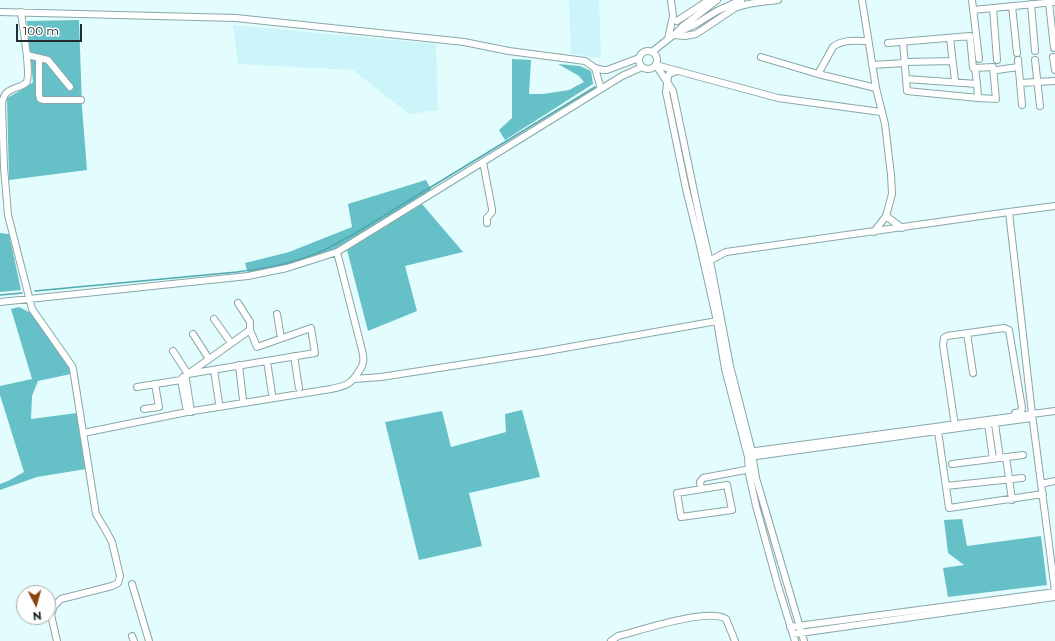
<!DOCTYPE html>
<html>
<head>
<meta charset="utf-8">
<style>
  body { margin:0 }
  #map { position:relative; width:1055px; height:641px; overflow:hidden; background:#e3fcfe; font-family:Montserrat,sans-serif }
  canvas { display:block }
  .north { position:absolute; left:16px; top:585px; width:40px; height:40px; box-sizing:border-box; background:#fff; border:1px solid #a6abab; border-radius:50%; rotate:174deg; font-size:11px; font-weight:700; line-height:16px; text-align:center; color:#212d2e }
  .north::after { content:''; display:block; margin:auto; width:14px; height:18px; background:#864411; clip-path:polygon(50% 0,100% 100%,50% 72%,0 100%) }
  .scale { position:absolute; left:16px; top:24px; width:66px; height:18px; box-sizing:border-box; border:2px solid #212d2e; border-top:0; padding-left:5px; font-size:12px; line-height:14px; white-space:nowrap; color:#212d2e; -webkit-text-stroke:3px #fff; paint-order:stroke }
</style>
</head>
<body>
<div id="map">
<canvas width="1055" height="641"></canvas>
<div class="north">N</div>
<div class="scale">100 m</div>
</div>
<script>
const ctx = document.querySelector('canvas').getContext('2d');
ctx.lineJoin = 'round';
function paint(path, color) { ctx.fillStyle = color; ctx.fill(path, 'evenodd'); }
function trace(path, color, width, dash) { ctx.strokeStyle = color; ctx.lineWidth = width; ctx.lineCap = dash ? 'butt' : 'round'; ctx.setLineDash(dash || []); ctx.stroke(path); }
paint(new Path2D(`
  M 569,0 L 599,0 L 601,58 L 571,54 Z
  M 233,25 L 436,44 L 438,110 L 409,114 L 353,70 L 238,64 Z`), '#cbf5f8');
paint(new Path2D(`
  M 79,20 L 82,107 L 87,170 L 9,180 L 7,98 L 25,88 L 33,82 L 27,21 Z
  M 512,59 L 531,60 L 529,94 L 543,94 L 569,90 L 584,82 L 579,76 L 558,64 L 580,66 L 591,71 L 593,84 L 505,140 L 499,130 L 512,118 Z
  M 426,180 L 432,191 L 337,249 L 286,266 L 248,274 L 245,263 L 289,252 L 352,227 L 348,204 Z
  M 422,204 L 463,252 L 405,266 L 417,311 L 368,331 L 347,250 Z
  M 0,233 L 9,234 L 21,290 L 0,292 Z
  M 19,307 L 31,313 L 69,366 L 71,374 L 38,381 L 32,396 L 31,419 L 77,413 L 86,469 L 37,477 L 0,490 L 0,484 L 8,481 L 24,472 L 0,395 L 0,386 L 32,379 L 11,309 Z
  M 522,410 L 540,477 L 469,493 L 482,546 L 419,560 L 385,422 L 442,411 L 451,447 L 506,432 L 505,414 Z
  M 962,519 L 967,546 L 1041,536 L 1047,585 L 948,597 L 943,568 L 964,565 L 948,553 L 944,520 Z`), '#66c0c8');
trace(new Path2D(`
  M 35,291 L 237,272 C 267,268 296,263 324,250 C 334,245 344,239 354,234 L 595,87
  M 0,295 L 22,293`), '#4da8b0', 1.5);
const minor = new Path2D(`
  M 862,0 L 876,88 L 885,124 L 891,175 L 892,194 L 888,209 L 886,216 L 874,232
  M 972,0 L 979,59
  M 1049,3 L 1054,48
  M 1031,4 L 1035,51
  M 1012,6 L 1017,53
  M 993,8 L 997,60
  M 973,10 L 1055,2
  M 0,12 L 236,18 L 464,42 L 509,51 L 585,61 L 595,68 L 603,70 L 607,70 L 639,58
  M 21,12 C 22,23 32,76 26,83 C 25,84 22,85 21,86 C 10,90 4,91 2,103 L 4,167 L 8,215 L 32,309 L 72,366 L 73,369 L 96,514 L 105,529 L 112,542 L 120,576 L 118,583 L 112,586 L 61,599 L 54,606 L 51,615 L 57,641
  M 677,21 L 709,0
  M 681,31 L 696,24 L 717,11 L 741,0
  M 674,35 L 685,36 L 696,34 L 735,8 C 749,2 764,2 778,0
  M 950,38 L 955,81
  M 668,39 L 673,16 L 671,0
  M 903,42 L 907,91 L 978,98
  M 888,43 L 970,36 L 973,68 L 975,68
  M639 60a9 9 0 1 1 18 0a9 9 0 1 1-18 0Z
  M 653,51 L 676,33 L 682,27 L 717,0
  M 27,55 L 48,60 L 70,87
  M 761,57 L 818,74 L 876,88
  M 1053,57 L 1055,70
  M 39,58 L 39,94 L 40,99 L 43,100 L 81,100
  M 1018,60 L 1022,105
  M 1035,60 L 1040,106
  M 905,62 L 952,61
  M 656,65 L 673,91 L 699,215 L 712,271 L 730,366 L 751,448 L 756,478 L 804,641
  M 656,65 L 778,98 L 881,112
  M 872,65 L 905,63
  M 595,68 L 601,89
  M 997,70 L 1018,67
  M 677,71 L 669,74 C 667,79 667,86 666,92 L 686,189 L 698,237 L 717,321 L 725,369 L 748,457 L 749,474 L 756,506 L 778,586 L 795,641
  M 818,74 L 833,47 C 843,39 856,41 868,41
  M 906,79 L 977,84 L 978,98 L 996,99 L 993,67 L 975,68 L 977,84
  M 1020,83 L 1055,81
  M 483,162 L 492,209 L 492,212 L 487,218 L 487,223
  M 1009,212 L 1032,414 L 1055,591
  M 886,216 L 902,228
  M 707,262 L 726,252 L 1009,212 L 1055,206
  M 0,302 L 248,276 L 287,268 L 337,252 L 622,76 L 642,67
  M 238,303 L 250,322 L 250,330
  M 277,314 L 281,338
  M 214,319 L 231,343
  M 967,333 L 973,373
  M 193,334 L 209,359
  M 173,351 L 188,374 L 250,330 L 257,347 L 311,328 L 315,353 L 188,374 L 184,378
  M 294,356 L 299,388
  M 267,361 L 272,394
  M 239,365 L 243,400
  M 214,370 L 219,403
  M 354,379 L 381,377 L 542,352 L 717,321
  M 137,387 L 181,380
  M 144,409 L 159,407 L 155,384
  M 187,412 L 181,380 L 183,377 L 186,379 L 191,412
  M 988,424 L 993,459
  M 995,424 L 1000,458
  M 955,426 L 943,345 L 944,338 L 947,336 L 1004,328 L 1009,330 L 1022,408 L 1021,412 L 1015,413
  M 938,431 L 949,508 L 1043,494
  M 83,433 L 187,412 L 331,389 C 345,386 351,385 359,371 C 361,369 362,366 363,363 C 364,359 363,354 362,350 L 337,252
  M 748,452 L 1055,411
  M 749,457 L 1031,418
  M 1006,457 L 1012,500
  M 952,464 L 1023,455
  M 1041,484 L 1055,481
  M 727,485 L 732,510 L 681,517 L 677,493 Z
  M 946,486 L 1022,478
  M 701,489 L 700,482 L 703,478 L 751,469
  M 132,584 L 149,641
  M 790,627 L 1055,592
  M 793,634 L 1055,597
  M 132,636 L 134,641
  M 611,641 L 618,636 C 639,631 709,607 726,619 L 735,641`);
trace(minor, '#89a7a9', 8);
trace(minor, '#fff', 6);
</script>
</body>
</html>
